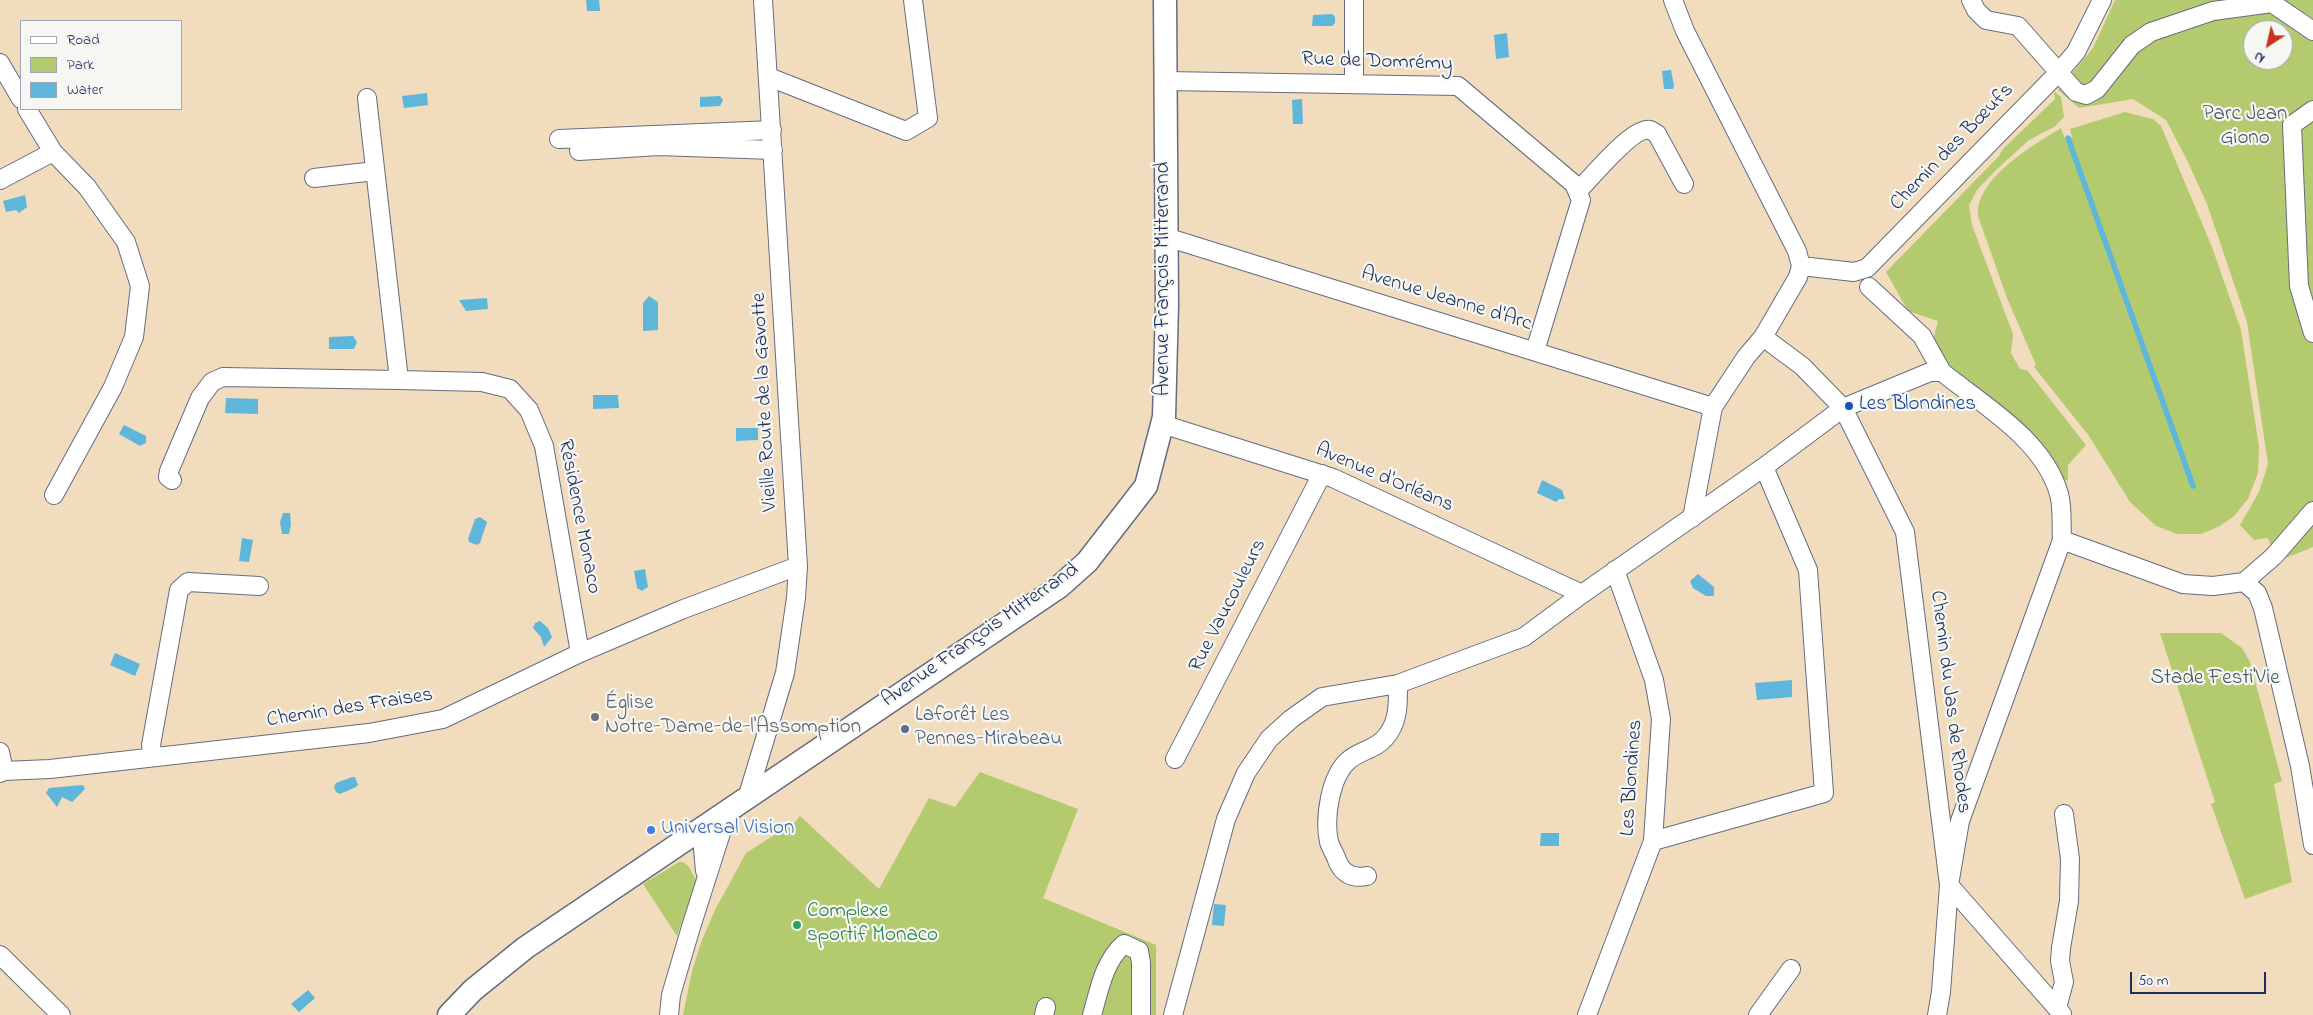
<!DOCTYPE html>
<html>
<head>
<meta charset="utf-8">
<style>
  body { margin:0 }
  #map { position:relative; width:2313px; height:1015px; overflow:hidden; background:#f2dcbe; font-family:"Indie Flower",sans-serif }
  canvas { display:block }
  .legend { position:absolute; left:20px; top:20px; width:162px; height:90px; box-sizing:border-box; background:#f6f6f2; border:1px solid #9ea6b7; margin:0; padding:6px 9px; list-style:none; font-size:15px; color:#1b2f5e }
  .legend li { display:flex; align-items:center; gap:10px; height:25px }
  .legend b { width:25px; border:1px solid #9ea6b7 }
  .north { position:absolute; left:2243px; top:20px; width:50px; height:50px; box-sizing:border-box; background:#f6f6f2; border:1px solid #9ea6b7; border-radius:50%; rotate:215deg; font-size:14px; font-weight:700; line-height:20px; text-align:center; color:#1b2f5e }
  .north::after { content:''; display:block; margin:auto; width:18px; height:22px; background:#c8321e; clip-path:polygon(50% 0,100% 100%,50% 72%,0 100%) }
  .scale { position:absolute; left:2130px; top:972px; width:136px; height:22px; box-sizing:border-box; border:2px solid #1b2f5e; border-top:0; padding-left:6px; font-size:15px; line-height:18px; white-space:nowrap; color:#1b2f5e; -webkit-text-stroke:4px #f6f6f2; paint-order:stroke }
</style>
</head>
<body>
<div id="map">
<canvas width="2313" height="1015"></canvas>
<ul class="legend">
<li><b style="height:6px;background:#fff"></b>Road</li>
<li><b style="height:14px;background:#b4ca6e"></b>Park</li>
<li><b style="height:14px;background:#5eb6db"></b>Water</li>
</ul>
<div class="north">N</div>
<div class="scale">50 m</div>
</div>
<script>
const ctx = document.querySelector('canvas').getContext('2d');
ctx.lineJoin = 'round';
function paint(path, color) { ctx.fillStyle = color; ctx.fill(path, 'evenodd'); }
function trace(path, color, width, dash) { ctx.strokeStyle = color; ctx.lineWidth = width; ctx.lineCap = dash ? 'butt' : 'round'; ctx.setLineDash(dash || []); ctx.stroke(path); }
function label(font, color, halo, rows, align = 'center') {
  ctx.font = font + ' "Indie Flower",sans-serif'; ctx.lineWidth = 4.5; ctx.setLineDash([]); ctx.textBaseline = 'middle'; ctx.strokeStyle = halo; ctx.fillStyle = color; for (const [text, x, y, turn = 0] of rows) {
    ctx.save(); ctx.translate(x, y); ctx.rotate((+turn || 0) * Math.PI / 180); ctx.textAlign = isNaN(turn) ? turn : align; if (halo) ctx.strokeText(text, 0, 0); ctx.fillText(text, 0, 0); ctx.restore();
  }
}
paint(new Path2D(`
  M 2115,0 L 2313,0 L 2313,547 L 2276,562 L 2268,538 L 2254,540 L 2240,525 L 2259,492 L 2268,464 L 2247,322 L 2207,204 L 2187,160 L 2166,120 L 2133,99 L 2079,108 L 2058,90 L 2093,48 ZM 2253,30 L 2283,30 L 2283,60 L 2253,60 Z
  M 2054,91 L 2061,97 L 2064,117 L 2054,127 L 2029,140 L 1995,171 L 1977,190 L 1969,205 L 1972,225 L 2013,334 L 2011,353 L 2020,369 L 2027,370 L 2086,445 L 2068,465 L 2068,481 L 2057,478 L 1947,365 L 1932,343 L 1938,321 L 1908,311 L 1886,272 L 1998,157 L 2004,148 L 2055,99 Z
  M 2125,112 L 2153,119 L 2161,126 L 2212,247 L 2241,330 L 2259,447 L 2258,473 L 2248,499 L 2234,516 L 2220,526 L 2201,534 L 2177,534 L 2156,526 L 2130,502 L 2089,436 L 2034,367 L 2036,365 L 2007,298 L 1978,216 C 1975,179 2033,145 2061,128 L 2065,139 L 2072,137 L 2070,129 Z
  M 2160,633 L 2221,633 L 2242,648 L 2250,662 L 2282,781 L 2274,784 L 2292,882 L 2245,899 L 2211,804 L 2215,802 Z
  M 980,772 L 1078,809 L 1043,898 L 1156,945 L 1156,1015 L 683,1015 L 692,971 L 702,940 L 715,910 L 746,853 L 795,822 L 800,816 L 879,889 L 929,798 L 955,807 Z
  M 679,862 L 683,862 C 691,866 691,874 697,880 L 677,936 L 643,884 Z`), '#b4ca6e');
paint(new Path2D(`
  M 586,0 L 599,0 L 600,11 L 587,11 Z
  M 1332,14 L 1335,17 L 1335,23 L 1332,26 L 1312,26 L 1313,15 Z
  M 1507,33 L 1509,57 L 1496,59 L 1494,35 Z
  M 1671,70 L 1674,86 L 1673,89 L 1664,89 L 1662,71 Z
  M 427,93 L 428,105 L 404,108 L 402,96 Z
  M 720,96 L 723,100 L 720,106 L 700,107 L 700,97 Z
  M 1302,99 L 1303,124 L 1293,124 L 1292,100 Z
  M 25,195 L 27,207 L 19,213 L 16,210 L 6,212 L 3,201 Z
  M 649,296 L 658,302 L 658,330 L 643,331 L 643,303 Z
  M 487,298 L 488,309 L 466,311 L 459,300 Z
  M 353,336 L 357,342 L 354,349 L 329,349 L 329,337 Z
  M 593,395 L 618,395 L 619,408 L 593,409 Z
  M 226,398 L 258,399 L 258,414 L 225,413 Z
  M 124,425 L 146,436 L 146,443 L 140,446 L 119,434 Z
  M 736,428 L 758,428 L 758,440 L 736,441 Z
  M 1542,480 L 1562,490 L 1565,499 L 1559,499 L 1556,502 L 1537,493 Z
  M 283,513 L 290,513 L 291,525 L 289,534 L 282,534 L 280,522 Z
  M 480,517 L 487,522 L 480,543 L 477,545 L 469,542 L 468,539 L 475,519 Z
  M 242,538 L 253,540 L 249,562 L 239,561 Z
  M 645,569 L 648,587 L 642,591 L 637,588 L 634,571 Z
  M 1698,574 L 1714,587 L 1714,596 L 1706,596 L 1693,588 L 1690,581 Z
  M 540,621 L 548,628 L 552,637 L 544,647 L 541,637 L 533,628 L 535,623 Z
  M 115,653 L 140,664 L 135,676 L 110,665 Z
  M 1792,680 L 1792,697 L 1757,700 L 1755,683 Z
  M 352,777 L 355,777 L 358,785 L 356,787 L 340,794 L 336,792 L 334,787 L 336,783 Z
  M 83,785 L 85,789 L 72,802 L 62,797 L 57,807 L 46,793 L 49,788 Z
  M 1541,833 L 1559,833 L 1559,846 L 1540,846 Z
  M 1214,904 L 1226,905 L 1224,926 L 1212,925 Z
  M 308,990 L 315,998 L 299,1012 L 291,1004 Z`), '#5eb6db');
trace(new Path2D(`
  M 2068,138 L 2193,486`), '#5eb6db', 5.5);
const minor = new Path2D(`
  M 1354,0 L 1354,83
  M 1673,0 L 1685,31 L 1797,251 L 1801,266 L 1798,277 L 1763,337 L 1746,357 L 1713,407 L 1692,518
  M 1971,0 L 1976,10 L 1986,20 L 2018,26 L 2076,92 L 2086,95 L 2097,89 L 2132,45 L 2151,32 L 2213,11 L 2272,3 L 2313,31
  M 0,63 L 21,99
  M 769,77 L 906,131 L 928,118 L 913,0
  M 1166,81 L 1458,86 L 1574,184 L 1581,200 L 1535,351
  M 367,98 L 399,380 L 482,382 L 510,389 L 529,410 L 544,446 L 580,653
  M 27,109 L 53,152 L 87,187 L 126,242 L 140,286 L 134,337 L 113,387 L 54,495
  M 2313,110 L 2292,125 L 2299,286 L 2313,333
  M 559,139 L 772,130
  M 579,151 L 659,146 L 773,150
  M 314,178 L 375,171
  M 0,180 L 53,152
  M 1578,191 C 1590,179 1633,126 1650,130 C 1653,131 1655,133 1657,134 L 1684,184
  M 1166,237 L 1713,407
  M 1801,266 L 1854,272 L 1867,268 L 2058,73 L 2076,52 L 2102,0
  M 1869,287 L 1922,336 L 1942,372
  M 1763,337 L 1802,366 L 1843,408 L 1905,532 L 1949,885 L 1941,992 L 1937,1015
  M 1162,424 L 1333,478 L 1582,594
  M 172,480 L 168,477 L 169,471 L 200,398 L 212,382 L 223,377 L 399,380
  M 2062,540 L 2183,584 L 2213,586 L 2244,582 L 2257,593 L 2263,608 L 2300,766 L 2313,845
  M 2244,582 L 2274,556 L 2313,511
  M 0,752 L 4,771
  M 153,757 L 151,745 L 179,590 L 188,582 L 259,586
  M 1175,759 L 1322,474
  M 0,773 L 4,771 L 50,769 L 369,733 L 443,719 L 580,653 L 681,610 L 798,566
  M 748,795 L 785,673 L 796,598 L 798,566 L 763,0
  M 701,827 L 705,871
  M 1653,841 L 1824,793 L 1808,570 L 1764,467
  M 1367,876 C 1353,879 1342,874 1337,860 C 1335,854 1331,848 1329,842 C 1324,818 1330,776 1349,760 C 1359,751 1376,749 1385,738 C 1399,722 1398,704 1398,684
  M 1949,885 L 2062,1014
  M 0,955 L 61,1015
  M 2057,1008 L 2064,982 L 2060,961 L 2061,948 L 2069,901 L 2070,859 L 2064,814
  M 669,1015 L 671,995 L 691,927 L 729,808
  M 1044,1015 L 1046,1007
  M 1092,1015 C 1099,991 1104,961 1124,944 L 1139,951 L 1141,963 L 1141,1015
  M 1173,1015 L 1226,819 L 1246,773 L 1269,739 L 1291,719 L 1322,697 L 1398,684 L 1524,637 L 1582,594 L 1764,467 L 1843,408 L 1930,372 L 1942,372 C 1984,406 2044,440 2059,494 C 2063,508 2061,525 2062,540 L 1960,821 L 1949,885
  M 1587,1015 L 1653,841 L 1661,719 L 1654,680 L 1615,570
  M 1758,1015 L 1791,969`);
const major = new Path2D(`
  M 449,1015 L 473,990 L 525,948 L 1059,587 L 1087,562 L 1146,486 L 1164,417 L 1167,305 L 1165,0`);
trace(minor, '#666c80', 20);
trace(major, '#666c80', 25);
trace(minor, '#fff', 18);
trace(major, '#fff', 22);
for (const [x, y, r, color] of [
  [1849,406,5,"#1a4fb4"],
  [595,717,5,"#6b7280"],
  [905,729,5,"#5c6f8a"],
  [651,830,5,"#3f7fe0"],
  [797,925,5,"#2e9e5b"]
]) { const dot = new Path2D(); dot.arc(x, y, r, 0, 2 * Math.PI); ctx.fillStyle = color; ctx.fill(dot); trace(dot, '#f6f6f2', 2); }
label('21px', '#1b2f5e', '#f6f6f2', [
  ["Rue de Domrémy",1377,63,2],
  ["Chemin des Bœufs",1953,148,-46],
  ["Avenue François Mitterrand",1165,279,-90],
  ["Avenue Jeanne d'Arc",1446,300,17],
  ["Vieille Route de la Gavotte",766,402,-93],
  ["Avenue d'Orléans",1384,479,23],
  ["Résidence Monaco",578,517,79],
  ["Rue Vaucouleurs",1229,606,-63],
  ["Avenue François Mitterrand",981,636,-35],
  ["Chemin du Jas de Rhodes",1949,702,83],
  ["Chemin des Fraises",350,709,-9],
  ["Les Blondines",1633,778,-86]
]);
label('21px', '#415662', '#f6f6f2', [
  ["Parc Jean",2245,116],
  ["Giono",2245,140],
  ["Stade Festi'Vie",2215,680]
]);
label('21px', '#164399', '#f6f6f2', [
  ["Les Blondines",1859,406]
], 'left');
label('21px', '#5b616d', '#f6f6f2', [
  ["Église",605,705],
  ["Notre-Dame-de-l'Assomption",605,729]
], 'left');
label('21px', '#4e5e75', '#f6f6f2', [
  ["Laforêt Les",915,717],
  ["Pennes-Mirabeau",915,741]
], 'left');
label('21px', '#366cbe', '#f6f6f2', [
  ["Universal Vision",661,830]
], 'left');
label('21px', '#27864d', '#f6f6f2', [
  ["Complexe",807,913],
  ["sportif Monaco",807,937]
], 'left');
</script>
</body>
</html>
